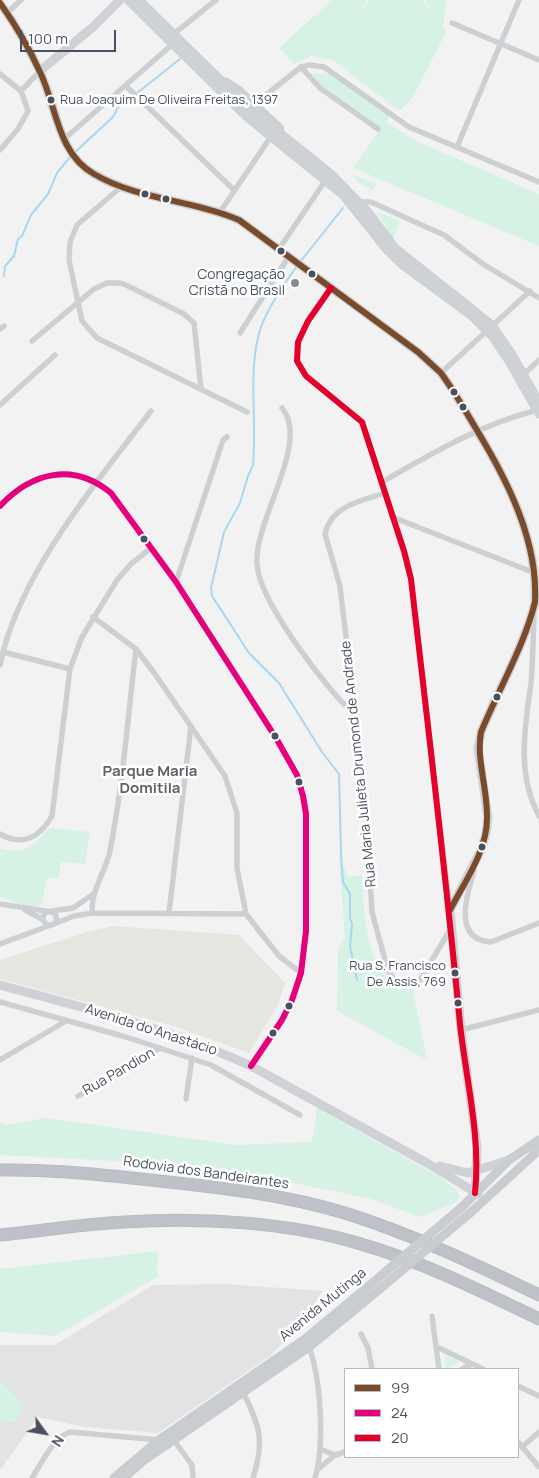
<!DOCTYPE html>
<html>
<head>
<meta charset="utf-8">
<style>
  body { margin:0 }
  #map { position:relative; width:539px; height:1478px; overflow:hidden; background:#f2f2f2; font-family:Manrope,sans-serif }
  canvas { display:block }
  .legend { position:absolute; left:344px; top:1368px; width:175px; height:90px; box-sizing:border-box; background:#fff; border:1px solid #b6b9bf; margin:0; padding:6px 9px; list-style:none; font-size:15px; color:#485160 }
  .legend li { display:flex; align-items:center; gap:10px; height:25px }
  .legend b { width:25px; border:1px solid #b6b9bf }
  .north { position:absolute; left:20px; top:1408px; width:50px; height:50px; -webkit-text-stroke:4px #fff; paint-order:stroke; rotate:122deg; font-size:14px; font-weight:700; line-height:20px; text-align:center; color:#485160 }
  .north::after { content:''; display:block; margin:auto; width:18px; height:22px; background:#485160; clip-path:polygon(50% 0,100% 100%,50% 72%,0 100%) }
  .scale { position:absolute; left:20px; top:30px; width:96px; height:22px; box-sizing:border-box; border:2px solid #485160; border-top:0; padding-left:6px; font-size:15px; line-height:18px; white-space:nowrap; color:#485160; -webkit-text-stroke:4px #fff; paint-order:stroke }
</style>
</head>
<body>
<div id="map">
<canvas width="539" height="1478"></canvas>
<ul class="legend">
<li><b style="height:6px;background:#7a4b2a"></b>99</li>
<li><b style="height:6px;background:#e5007d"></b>24</li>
<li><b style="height:6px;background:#e4002b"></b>20</li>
</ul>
<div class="north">N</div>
<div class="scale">100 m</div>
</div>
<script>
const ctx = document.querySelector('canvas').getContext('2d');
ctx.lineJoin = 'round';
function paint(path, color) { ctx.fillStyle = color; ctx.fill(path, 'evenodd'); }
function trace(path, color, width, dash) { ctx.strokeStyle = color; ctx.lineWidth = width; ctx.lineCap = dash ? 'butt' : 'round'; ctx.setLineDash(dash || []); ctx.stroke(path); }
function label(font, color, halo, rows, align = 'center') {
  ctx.font = font + ' Manrope,sans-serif'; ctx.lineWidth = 5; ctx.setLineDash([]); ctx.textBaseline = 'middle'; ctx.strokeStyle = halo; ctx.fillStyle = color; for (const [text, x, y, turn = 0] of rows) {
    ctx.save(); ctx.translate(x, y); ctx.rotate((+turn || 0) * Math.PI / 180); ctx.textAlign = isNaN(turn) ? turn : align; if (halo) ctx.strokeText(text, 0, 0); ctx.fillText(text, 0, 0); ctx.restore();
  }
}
paint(new Path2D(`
  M 114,926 L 239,935 L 285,983 L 278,1005 L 249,1053 L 173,1026 L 0,979 L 0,960 L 90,931 Z`), '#e6e6e0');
paint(new Path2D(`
  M 224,1284 L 323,1291 L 294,1332 L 270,1356 L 158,1433 L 84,1427 L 38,1417 L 0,1470 L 0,1345 L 55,1345 L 153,1285 Z`), '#e4e3e4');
paint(new Path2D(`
  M 332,0 L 368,0 L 349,23 L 370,0 L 423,0 L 438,18 L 425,0 L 446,0 L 443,28 L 446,32 L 413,97 L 401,110 L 394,107 L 333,60 L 312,56 L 294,64 L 279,48 Z
  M 308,73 L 329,74 L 390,116 L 386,122 L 418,142 L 539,194 L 539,246 L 353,168 L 381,128 L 320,86 Z
  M 350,173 L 376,184 L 373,190 L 360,184 Z
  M 376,211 L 400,221 L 393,239 Z
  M 49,828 L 90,832 L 85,864 L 61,862 L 59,878 L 47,878 L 41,905 L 30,907 L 0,897 L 0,848 C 23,856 35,845 49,828 Z
  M 339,856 L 348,877 L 362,875 C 364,913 365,967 399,990 L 411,988 L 413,991 L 427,1060 L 337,1011 L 338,948 L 345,938 Z
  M 317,1108 L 441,1178 L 456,1189 L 460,1197 L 453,1204 L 419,1217 L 372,1199 L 211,1166 L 0,1155 L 0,1122 L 7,1125 L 46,1118 L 235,1145 L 312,1142 Z
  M 158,1251 L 157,1277 L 55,1336 L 0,1332 L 0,1269 Z
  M 445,1356 L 457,1360 L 457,1363 L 445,1369 Z
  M 0,1380 L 24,1405 L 15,1423 L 0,1420 Z`), '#d6f2e5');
trace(new Path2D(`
  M 137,93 L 180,59
  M 74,153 L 113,117 L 118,107 L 133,96
  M 300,262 L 343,208
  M 297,266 C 284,284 265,312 259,333 C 248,375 257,422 253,465 L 248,476 L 240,503 L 224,532 L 211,588 L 212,596 L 249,653 L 279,683 L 322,752 L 339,774 L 341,854 L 343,882 L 350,894 L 350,918 L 352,924 L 350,946 L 357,980
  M 4,276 L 5,266 L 14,256 L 18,239 L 22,236 L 31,215 L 48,194 L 57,173 L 71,156`), '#a9d7f1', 2);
const highway = new Path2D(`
  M 0,1170 C 50,1169 101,1175 151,1180 C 217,1187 284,1194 348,1214 C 414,1235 477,1265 539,1295
  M 0,1235 C 41,1231 83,1224 124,1222 C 201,1217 288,1222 361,1244 C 423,1262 481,1291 539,1319`);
trace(highway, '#b6bac2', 13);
trace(new Path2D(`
  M 7,13 L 21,0
  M 452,23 L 539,60
  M 171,36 L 216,0
  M 301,67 L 320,88 L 378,129
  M 0,74 L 21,91 L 28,111 L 18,129 L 0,150
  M 221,82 L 226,80 L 240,89 L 281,127 L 282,135
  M 126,86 L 234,190
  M 21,91 L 40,71
  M 256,103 L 301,67 L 309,65 L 324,67 L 409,127 L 539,182
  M 63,140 L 175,42
  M 457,147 L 519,0
  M 121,187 L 77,225 L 70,242 L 69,260 L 82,321 L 97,338 L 247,412
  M 355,202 L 371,202 L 444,235 L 483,264 L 539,298
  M 220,212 L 272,135
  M 279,249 L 327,178
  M 331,288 L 308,321 L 298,342 L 297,361 L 306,376 L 362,422 L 404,551 L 411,579 L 450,910
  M 0,329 L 4,326
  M 240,333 L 289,256
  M 32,341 L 94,289 L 107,283 L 121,283 L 128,286 L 184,314 L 194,323 L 201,389
  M 441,373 L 530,291
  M 521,377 L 539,360
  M 0,405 L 55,355
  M 282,408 C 311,443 254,519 257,564 C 259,601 326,689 355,715
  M 382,482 C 431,454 483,423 538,410
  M 385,493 C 360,501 331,506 325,534 L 340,586 L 366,807 L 372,912 L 388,971 L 394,979 L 408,985 L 419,982 L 451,928
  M 0,506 C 32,472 73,462 111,493 L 176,582 L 276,738 L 297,775 L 303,796 L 306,814 L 306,931 L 301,973 L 292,1000 L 282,1020 L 251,1066
  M 392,517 L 535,573
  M 176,582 L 223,440 L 227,437
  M 93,617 L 136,649 L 155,674 L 225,776 L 237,813 L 237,868 L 246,914 L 279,956 L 301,973
  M 534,617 C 533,638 533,661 531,683 C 525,728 516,773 539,816
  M 3,652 L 70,669
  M 0,665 C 18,575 96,483 151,411
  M 0,834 C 23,847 40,837 52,816 L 70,669 L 82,637 L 117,580 L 131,564 L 151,548
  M 474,871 C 467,894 452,940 491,942 L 539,923
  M 0,904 L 46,911
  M 25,910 L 42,919
  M 52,911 L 73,908 L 95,893
  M 93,913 C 88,897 107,868 110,851 C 123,784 128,716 136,649
  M 169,913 L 191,726
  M 54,924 L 57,920 L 55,913 L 46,911 L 42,919 L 47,925 L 51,925 L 74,916 L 93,913 L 246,914
  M 0,944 L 51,925
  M 0,1002 L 126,1037 L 211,1065 L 300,1115
  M 461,1030 L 539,1010
  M 0,1060 L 66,1021
  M 78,1096 L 160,1048
  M 186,1099 L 192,1058
  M 432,1316 L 439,1369
  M 361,1334 L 368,1348 L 372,1369
  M 308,1344 C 321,1377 325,1444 315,1478
  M 437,1347 L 483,1369
  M 462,1369 L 472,1364
  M 518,1386 L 539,1396
  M 245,1390 L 243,1392 C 260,1427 265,1440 253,1478
  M 173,1439 L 192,1465 L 193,1478
  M 518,1442 L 539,1467
  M 522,1447 L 539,1432
  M 320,1449 L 335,1455
  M 317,1470 L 335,1455 L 345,1452
  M 32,1478 C 41,1464 53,1438 70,1432 L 159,1440`), '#cdd0d3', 5.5);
trace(new Path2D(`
  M 128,0 L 248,118 L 343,195 L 387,250 L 404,266 L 473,317 L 492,336 L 509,361 L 539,414
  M 139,0 L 249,108 L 331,174 L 368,212 L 395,248 L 492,325 L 511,353 L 539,402
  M 0,3 C 15,24 29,48 40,72 C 57,107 57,153 94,174 C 138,200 193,200 239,220 L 418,352 L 441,373 L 454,392 C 491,454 539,525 535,602 C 525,644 498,691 481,732 L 478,749 L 488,818 L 486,834 L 480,852 L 450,910 L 461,1030 L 477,1147 L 475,1193
  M 40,71 L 93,27 L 120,0
  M 0,985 C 85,1008 171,1029 251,1066 L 427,1163 L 478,1194
  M 440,1166 L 468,1173 L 509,1160`), '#ced1d5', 9);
trace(new Path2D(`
  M 462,1207 L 509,1160 L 539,1140
  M 470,1213 L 539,1150
  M 114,1478 L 159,1440 L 305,1339 L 358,1295
  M 124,1478 L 143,1461 L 309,1347 L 363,1303`), '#c9ccd0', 9);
trace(highway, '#bec2c8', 11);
trace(new Path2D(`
  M 358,1295 L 462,1207
  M 363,1303 L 470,1213`), '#c9ccd0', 9);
trace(new Path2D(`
  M 0,3 C 15,24 29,48 40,72 C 57,107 57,153 94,174 C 138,200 193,200 239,220 L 418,352 L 441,373 L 454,392 C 491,454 539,525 535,602 C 525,644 498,691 481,732 C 476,761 488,789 487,819 C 487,851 464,883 450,910`), '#7a4b2a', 6);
trace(new Path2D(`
  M 0,506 C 32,472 73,462 111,493 L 176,582 L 276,738 L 297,775 L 303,796 L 306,814 L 306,931 L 301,973 L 292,1000 L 282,1020 L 251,1066`), '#e5007d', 6);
trace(new Path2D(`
  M 331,288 L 308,321 L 298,342 L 297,361 L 306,376 L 362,422 L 404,551 L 411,579 C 428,727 446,875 460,1024 C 466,1080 481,1136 475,1193`), '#e4002b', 6);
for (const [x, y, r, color] of [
  [51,100,4.5,"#485160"],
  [145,194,4.5,"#485160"],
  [166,199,4.5,"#485160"],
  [281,251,4.5,"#485160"],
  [312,274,4.5,"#485160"],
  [295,283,5,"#848993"],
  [454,392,4.5,"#485160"],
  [463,407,4.5,"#485160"],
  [144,539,4.5,"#485160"],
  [497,697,4.5,"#485160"],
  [275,736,4.5,"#485160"],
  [299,782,4.5,"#485160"],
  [482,847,4.5,"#485160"],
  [455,973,4.5,"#485160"],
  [458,1003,4.5,"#485160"],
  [289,1006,4.5,"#485160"],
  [273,1033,4.5,"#485160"]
]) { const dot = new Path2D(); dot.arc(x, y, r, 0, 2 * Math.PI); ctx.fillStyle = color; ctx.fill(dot); trace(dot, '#fff', 2); }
label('13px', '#485160', '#fff', [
  ["Rua Joaquim De Oliveira Freitas, 1397",60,100],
  ["Rua S. Francisco",446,966,"right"],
  ["De Assis, 769",446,982,"right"]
], 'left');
label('14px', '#485160', '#fff', [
  ["Congregação",285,275],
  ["Cristã no Brasil",285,291]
], 'right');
label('14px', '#485160', '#fff', [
  ["Rua Maria Julieta Drumond de Andrade",359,764,-96],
  ["Avenida do Anastácio",151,1030,18],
  ["Rua Pandion",119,1072,-30],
  ["Rodovia dos Bandeirantes",206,1173,8],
  ["Avenida Mutinga",323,1305,-39]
]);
label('bold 15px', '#5d6066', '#fff', [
  ["Parque Maria",150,772],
  ["Domitila",150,789]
]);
</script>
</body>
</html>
